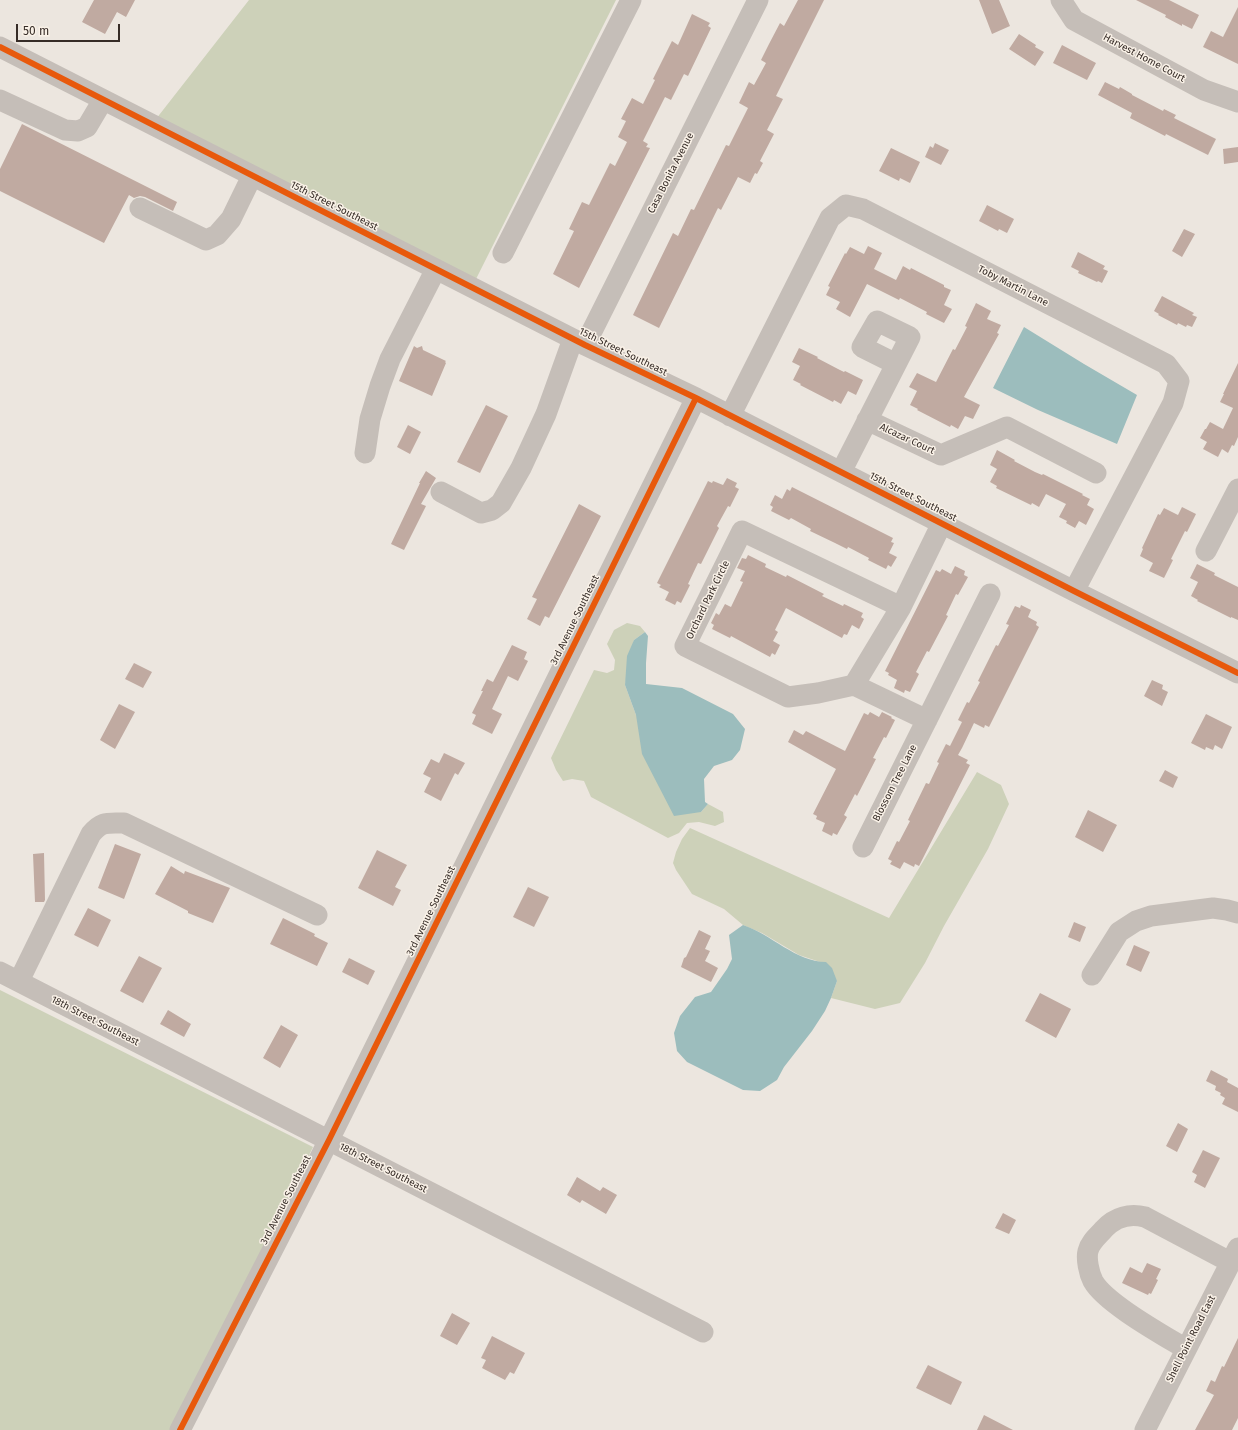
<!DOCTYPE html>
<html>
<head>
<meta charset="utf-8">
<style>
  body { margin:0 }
  #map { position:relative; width:1238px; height:1430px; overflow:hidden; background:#ece6df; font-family:"Fira Sans",sans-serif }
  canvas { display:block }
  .scale { position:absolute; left:16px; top:24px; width:104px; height:18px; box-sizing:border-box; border:2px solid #362c27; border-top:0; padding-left:5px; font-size:12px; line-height:14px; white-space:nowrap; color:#362c27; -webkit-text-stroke:3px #f9f1e7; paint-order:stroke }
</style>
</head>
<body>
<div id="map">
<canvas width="1238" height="1430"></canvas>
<div class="scale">50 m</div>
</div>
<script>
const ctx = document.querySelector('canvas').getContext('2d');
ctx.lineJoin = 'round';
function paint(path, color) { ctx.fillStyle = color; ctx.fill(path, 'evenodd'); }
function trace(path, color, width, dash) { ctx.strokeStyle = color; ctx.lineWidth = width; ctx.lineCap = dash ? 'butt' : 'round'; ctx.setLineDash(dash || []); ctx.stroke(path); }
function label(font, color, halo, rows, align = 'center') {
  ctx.font = font + ' "Fira Sans",sans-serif'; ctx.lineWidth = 3; ctx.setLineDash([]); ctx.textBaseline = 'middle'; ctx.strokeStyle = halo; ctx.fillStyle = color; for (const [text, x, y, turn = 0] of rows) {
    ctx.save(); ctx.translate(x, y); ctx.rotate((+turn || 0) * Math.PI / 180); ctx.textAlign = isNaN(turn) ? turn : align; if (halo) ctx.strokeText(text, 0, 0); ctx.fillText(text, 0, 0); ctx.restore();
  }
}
paint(new Path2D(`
  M 249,0 L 616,0 L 475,281 L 156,119 Z
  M 627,623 L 640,626 L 645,632 L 634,640 L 625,685 L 636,715 L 701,812 L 708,804 L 723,812 L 724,822 L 715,826 L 699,822 L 687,823 L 679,833 L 668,838 L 591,797 L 584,781 L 572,779 L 563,781 L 556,770 L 551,758 L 594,670 L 607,673 L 614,670 L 615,660 L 607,644 L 614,630 Z
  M 977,772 L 1001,785 L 1009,804 L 988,849 L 944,926 L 925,963 L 900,1003 L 875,1009 L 831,998 L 837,981 L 820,962 L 799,955 L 762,933 L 743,925 L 724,909 L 692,894 L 676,870 L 673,863 L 676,852 L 682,839 L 690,828 L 889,918 Z
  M 0,990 L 313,1147 L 235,1305 L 171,1430 L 0,1430 Z`), '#cdd1b9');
paint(new Path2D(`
  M 1024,327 L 1084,364 L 1137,395 L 1117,444 L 1038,410 L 993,388 Z
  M 645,632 L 648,636 L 646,663 L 646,684 L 682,688 L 733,714 L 745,729 L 740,750 L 732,760 L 714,766 L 704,779 L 705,802 L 708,804 L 701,812 L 674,816 L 642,754 L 636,715 L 625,685 L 627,656 L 634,640 Z
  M 743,925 C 771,934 796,962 826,962 L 832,968 L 837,981 L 831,998 L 825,1011 L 812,1031 L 784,1067 L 777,1080 L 760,1091 L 743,1090 L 687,1062 L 677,1051 L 674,1033 L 680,1016 L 695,997 L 711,992 L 727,969 L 732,959 L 729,935 Z`), '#9cbdbd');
paint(new Path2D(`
  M 94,0 L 135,0 L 126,17 L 117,12 L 105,34 L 82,22 Z
  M 798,0 L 824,0 L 776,96 L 783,99 L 767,130 L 774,134 L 760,161 L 763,163 L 757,174 L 755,173 L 750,183 L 738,177 L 721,210 L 718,208 L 659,328 L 633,315 L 673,233 L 678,236 L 691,209 L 694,210 L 726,145 L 729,146 L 748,108 L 739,103 L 749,82 L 754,85 L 766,63 L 761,60 L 769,44 L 780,23 L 784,26 Z
  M 979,0 L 999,0 L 1010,26 L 992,34 Z
  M 1136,0 L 1169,0 L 1199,15 L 1192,29 L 1182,24 L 1182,26 L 1165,17 L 1166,15 Z
  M 1238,7 L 1238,64 L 1203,47 L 1211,31 L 1223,37 Z
  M 692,14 L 710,23 L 708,26 L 711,28 L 688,76 L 684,74 L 671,100 L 665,97 L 643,141 L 648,144 L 646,147 L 650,148 L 579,288 L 553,274 L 574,231 L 569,229 L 582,202 L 589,205 L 610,163 L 615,166 L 627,142 L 618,137 L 626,121 L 621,119 L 632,98 L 643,104 L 655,80 L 653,79 L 672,41 L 678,45 Z
  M 1019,34 L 1036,45 L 1035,47 L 1044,52 L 1035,66 L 1009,49 Z
  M 1062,45 L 1096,63 L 1087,80 L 1053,63 Z
  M 1105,82 L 1119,89 L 1120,87 L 1132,94 L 1132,95 L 1163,111 L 1164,109 L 1176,115 L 1174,118 L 1216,139 L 1208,155 L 1166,134 L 1165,136 L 1130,118 L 1132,113 L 1098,95 Z
  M 22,124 L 177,202 L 173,211 L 145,197 L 140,196 L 134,198 L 129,195 L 104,243 L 0,191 L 0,169 Z
  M 935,143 L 949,150 L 941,165 L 925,157 L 930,146 L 933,148 Z
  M 1238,147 L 1238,162 L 1224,164 L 1223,149 Z
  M 891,148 L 920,162 L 910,183 L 900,178 L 899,181 L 879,171 Z
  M 987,205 L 1014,219 L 1007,233 L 999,229 L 998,231 L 979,221 Z
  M 1184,229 L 1195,234 L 1182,257 L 1172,251 Z
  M 868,246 L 882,253 L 874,269 L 896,280 L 903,266 L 910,270 L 911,268 L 944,285 L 944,287 L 951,290 L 944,305 L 952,309 L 944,323 L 926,314 L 927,312 L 900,298 L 899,300 L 867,284 L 850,317 L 836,309 L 840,302 L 826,295 L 830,287 L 828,286 L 845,253 L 846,254 L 850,247 L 864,254 Z
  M 1078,252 L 1105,266 L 1103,269 L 1108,271 L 1102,283 L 1098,281 L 1097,282 L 1078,273 L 1079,271 L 1071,267 Z
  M 1162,296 L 1194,313 L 1192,315 L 1197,317 L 1192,327 L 1187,325 L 1186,327 L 1178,323 L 1177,325 L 1158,315 L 1159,314 L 1154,311 Z
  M 976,303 L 991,311 L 987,319 L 1001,325 L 997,333 L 999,334 L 964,397 L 980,405 L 973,419 L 965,416 L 958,429 L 951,425 L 950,427 L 917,410 L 918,409 L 910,405 L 917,391 L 909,387 L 917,373 L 936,382 L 953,349 L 955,350 L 967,327 L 965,326 Z
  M 414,346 L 417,348 L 422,346 L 423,350 L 446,361 L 445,362 L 446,363 L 432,396 L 399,381 Z
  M 799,348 L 818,357 L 817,358 L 838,369 L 844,372 L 845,371 L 863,380 L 856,395 L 848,391 L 841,404 L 834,400 L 833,402 L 800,385 L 801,384 L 793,380 L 800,366 L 792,362 Z
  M 1238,363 L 1238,437 L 1234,446 L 1232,445 L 1228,453 L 1222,449 L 1218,457 L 1203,449 L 1207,442 L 1200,438 L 1205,429 L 1206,429 L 1210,422 L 1223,429 L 1233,408 L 1220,402 L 1224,394 L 1223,394 Z
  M 486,405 L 508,416 L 480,473 L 457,462 Z
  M 408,425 L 421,432 L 410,454 L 397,447 Z
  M 997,450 L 1015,460 L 1014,461 L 1035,472 L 1042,475 L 1043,474 L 1083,494 L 1082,495 L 1090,499 L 1087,505 L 1094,509 L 1086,525 L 1079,521 L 1075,528 L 1066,523 L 1067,521 L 1059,517 L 1066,504 L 1046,494 L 1039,507 L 1032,503 L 1031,505 L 996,488 L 997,486 L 990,482 L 997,469 L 990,465 Z
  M 426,471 L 436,478 L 421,504 L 426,506 L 404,550 L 391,544 L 420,483 L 419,483 Z
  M 727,478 L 737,483 L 735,487 L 739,489 L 730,507 L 728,506 L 717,526 L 719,528 L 701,564 L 698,563 L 688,584 L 690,585 L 681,603 L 677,601 L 675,605 L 665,600 L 669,592 L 659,587 L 661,585 L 657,583 L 708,481 L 712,483 L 713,481 L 723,485 Z
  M 792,487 L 893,538 L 891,542 L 894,543 L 889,553 L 897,557 L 891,567 L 888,565 L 886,569 L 868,560 L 869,558 L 848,547 L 847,549 L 835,543 L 810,531 L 811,529 L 791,518 L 789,520 L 771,511 L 773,507 L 770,505 L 775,495 L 782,499 L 787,489 L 790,491 Z
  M 579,504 L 601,516 L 549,618 L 545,616 L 540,626 L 527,619 L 537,599 L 532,597 Z
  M 1182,507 L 1196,514 L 1187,532 L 1185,531 L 1171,559 L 1173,560 L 1164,578 L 1149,571 L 1153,563 L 1140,556 L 1143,549 L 1142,548 L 1158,514 L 1160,515 L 1164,508 L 1178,515 Z
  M 748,555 L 766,564 L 765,567 L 786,577 L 787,575 L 824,594 L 822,596 L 843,606 L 844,604 L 863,613 L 861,617 L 864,619 L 859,629 L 852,625 L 847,635 L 844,634 L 842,638 L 786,608 L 775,630 L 778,632 L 773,641 L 780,645 L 775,655 L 772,653 L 770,657 L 731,636 L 730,638 L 712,629 L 714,625 L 711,623 L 716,613 L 719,615 L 725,604 L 731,607 L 743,582 L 740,581 L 745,571 L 737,568 L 742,558 L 746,559 Z
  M 1197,564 L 1215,573 L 1214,575 L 1238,587 L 1238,620 L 1231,617 L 1231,618 L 1197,601 L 1198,600 L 1191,596 L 1198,582 L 1190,578 Z
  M 955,566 L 965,571 L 964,575 L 968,577 L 958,595 L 956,594 L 946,615 L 948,616 L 929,652 L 927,651 L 916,672 L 919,674 L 910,692 L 905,690 L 904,693 L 894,688 L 897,680 L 888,675 L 889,673 L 885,671 L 936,570 L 940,572 L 942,569 L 951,574 Z
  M 1021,605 L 1031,610 L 1028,617 L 1037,622 L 1036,625 L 1039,627 L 989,727 L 985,725 L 984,728 L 974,723 L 962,748 L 958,755 L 968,760 L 966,763 L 970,765 L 919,866 L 915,864 L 914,867 L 904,862 L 900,869 L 890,864 L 892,861 L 888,859 L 897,841 L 899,842 L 910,821 L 908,820 L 926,783 L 929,784 L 939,763 L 937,762 L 946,744 L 950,746 L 962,722 L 958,720 L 967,702 L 969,703 L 980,682 L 978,681 L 996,645 L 998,646 L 1009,625 L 1006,624 L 1015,606 L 1020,608 Z
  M 512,645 L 527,652 L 524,659 L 528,661 L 518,681 L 508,676 L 492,709 L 502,714 L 492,734 L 472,724 L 476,715 L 472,713 L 483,691 L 481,691 L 487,679 L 493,682 Z
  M 134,663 L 152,672 L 143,688 L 125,679 Z
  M 1152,680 L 1163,685 L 1162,689 L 1168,692 L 1162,706 L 1144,696 Z
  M 119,704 L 135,712 L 115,749 L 100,740 Z
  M 870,712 L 879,717 L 882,712 L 892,717 L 891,718 L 895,720 L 886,738 L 884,737 L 873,758 L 876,759 L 857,796 L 855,794 L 844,815 L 847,817 L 837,835 L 833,833 L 832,836 L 822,831 L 825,823 L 816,819 L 817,816 L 813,814 L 836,769 L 788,742 L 794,730 L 803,735 L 806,731 L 845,751 L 864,713 L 868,715 Z
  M 1206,714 L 1232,727 L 1222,749 L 1215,745 L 1213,750 L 1206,747 L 1205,750 L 1191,743 Z
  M 444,753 L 465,763 L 458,775 L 455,773 L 441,801 L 424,792 L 431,778 L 423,774 L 431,759 L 439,763 Z
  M 1165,770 L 1178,777 L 1173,788 L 1159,781 Z
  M 1088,810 L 1117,825 L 1103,852 L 1075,837 Z
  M 115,844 L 141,854 L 124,899 L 98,888 Z
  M 377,850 L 407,865 L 395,887 L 401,890 L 393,906 L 358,888 Z
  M 44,853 L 45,900 L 44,902 L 35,902 L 33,854 Z
  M 171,866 L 184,874 L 185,871 L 230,888 L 213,923 L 188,913 L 188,911 L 155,894 Z
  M 528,887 L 549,897 L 534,927 L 513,917 Z
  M 88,908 L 111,920 L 98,947 L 74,935 Z
  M 283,918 L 315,934 L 314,936 L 328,943 L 317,966 L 270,944 Z
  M 1074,922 L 1086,927 L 1080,942 L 1068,937 Z
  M 699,930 L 711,936 L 705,949 L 710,951 L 705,961 L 718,968 L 711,982 L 681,967 L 684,958 L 686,957 Z
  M 1134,945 L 1150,952 L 1141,972 L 1126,965 Z
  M 139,956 L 162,968 L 143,1003 L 120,991 Z
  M 349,958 L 375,971 L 368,985 L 342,972 Z
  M 1040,993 L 1071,1009 L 1056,1038 L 1025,1021 Z
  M 168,1010 L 191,1024 L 184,1037 L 160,1024 Z
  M 281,1025 L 298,1035 L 280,1068 L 263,1058 Z
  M 1211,1070 L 1228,1079 L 1227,1082 L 1238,1088 L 1238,1112 L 1222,1104 L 1225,1098 L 1220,1095 L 1221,1093 L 1215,1090 L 1216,1086 L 1206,1081 Z
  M 1178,1123 L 1188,1129 L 1177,1152 L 1166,1146 Z
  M 1203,1150 L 1220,1158 L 1205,1188 L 1194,1182 L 1197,1175 L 1192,1172 Z
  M 577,1177 L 600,1191 L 603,1187 L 617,1195 L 606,1214 L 582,1200 L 580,1203 L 567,1195 Z
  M 1003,1213 L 1016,1220 L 1009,1234 L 995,1228 Z
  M 1147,1263 L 1161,1269 L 1156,1279 L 1158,1280 L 1151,1294 L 1149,1293 L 1148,1295 L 1122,1283 L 1130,1267 L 1142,1273 Z
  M 452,1313 L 470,1323 L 457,1345 L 440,1336 Z
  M 492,1336 L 525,1353 L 514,1374 L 510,1372 L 505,1380 L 482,1368 L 486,1360 L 481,1358 Z
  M 1238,1338 L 1238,1418 L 1232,1430 L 1195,1430 L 1214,1395 L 1206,1391 L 1211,1380 L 1215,1382 L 1222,1366 L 1224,1367 Z
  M 928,1365 L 962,1382 L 951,1405 L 916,1388 Z
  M 984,1415 L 1013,1430 L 977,1430 Z`), '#c0aaa1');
trace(new Path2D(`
  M 1061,0 L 1074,20 L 1204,90 L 1238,102
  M 0,47 L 585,345 L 696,398 L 1074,591 L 1238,673
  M 0,100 L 65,130 L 78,131 L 87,127 L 103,100
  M 140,208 L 206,240 L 217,235 L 231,219 L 252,176
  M 503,253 L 631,0
  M 585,345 L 758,0
  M 730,416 L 830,218 L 846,205 L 863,209 L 1166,364 L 1179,381 L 1173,403 L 1074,591
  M 867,420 L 941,455 L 1007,427 L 1096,473
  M 365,453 L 370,419 L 380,386 L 390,359 L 436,269
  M 841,472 L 910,337 L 877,321 L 862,347 L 896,364
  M 441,492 L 481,513 L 492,510 L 501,503 L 521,468 L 546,414 L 573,339
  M 1206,551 L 1238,489
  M 901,607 L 742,531 L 685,646 L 788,697 L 818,693 L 854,685 L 901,607 L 942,523
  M 854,685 L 927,720
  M 863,847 L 990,594
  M 0,972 L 703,1332
  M 1092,975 L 1119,932 L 1136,921 L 1151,916 L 1213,908 L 1227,910 L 1238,913
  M 19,981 L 91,834 C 102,821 107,823 124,823 L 317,915
  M 1186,1349 C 1163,1335 1105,1303 1093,1281 C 1089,1273 1086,1259 1088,1251 C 1090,1242 1099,1235 1104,1229 C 1115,1217 1130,1213 1145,1217 L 1230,1262
  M 180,1430 L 329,1140 L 696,398
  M 1145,1430 L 1238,1248`), '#c5beb8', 21);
trace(new Path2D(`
  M 0,47 L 585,345 L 696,398 L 1074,591 L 1238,673
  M 180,1430 L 329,1140 L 696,398`), '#e8590c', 6);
label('10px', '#362c27', '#f9f1e7', [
  ["Harvest Home Court",1144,58,28],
  ["Casa Bonita Avenue",671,173,-63],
  ["15th Street Southeast",334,206,27],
  ["Toby Martin Lane",1013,286,27],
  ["15th Street Southeast",623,352,26],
  ["Alcazar Court",907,439,25],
  ["15th Street Southeast",913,497,27],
  ["Orchard Park Circle",708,600,-64],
  ["3rd Avenue Southeast",575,620,-64],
  ["Blossom Tree Lane",895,783,-63],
  ["3rd Avenue Southeast",431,911,-64],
  ["18th Street Southeast",95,1021,27],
  ["18th Street Southeast",383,1168,27],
  ["3rd Avenue Southeast",286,1200,-63],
  ["Shell Point Road East",1191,1339,-63]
]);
</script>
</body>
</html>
